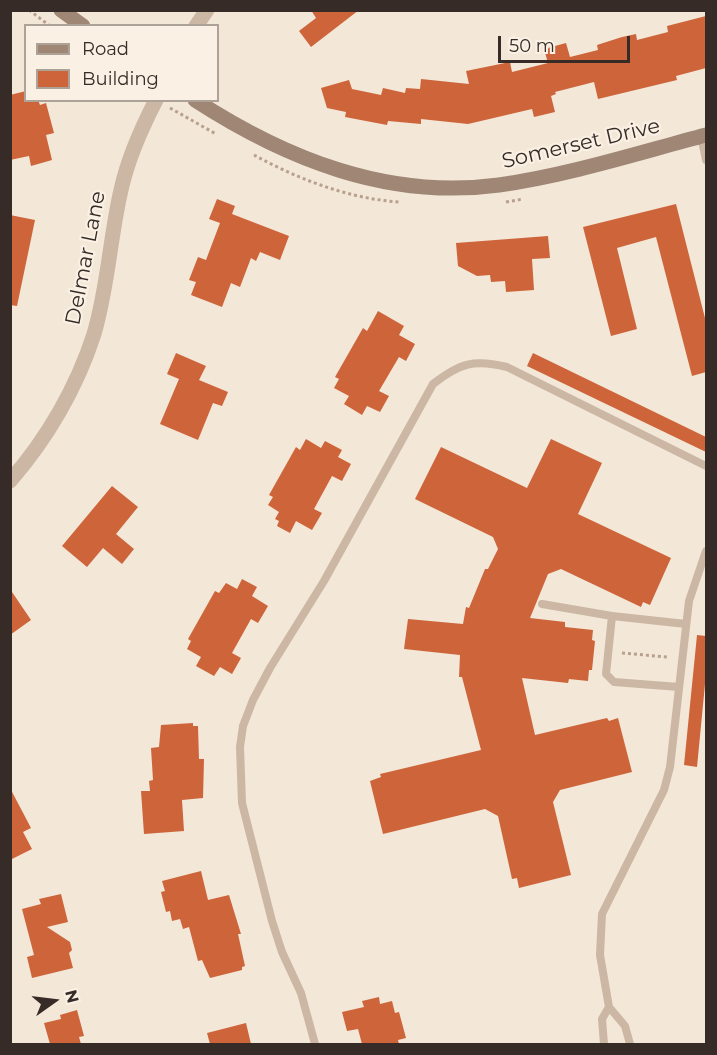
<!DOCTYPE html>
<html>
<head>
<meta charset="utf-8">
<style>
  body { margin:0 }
  #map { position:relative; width:717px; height:1055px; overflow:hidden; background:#f3e7d8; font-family:Montserrat,sans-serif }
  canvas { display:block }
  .frame { position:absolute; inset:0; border:12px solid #362b26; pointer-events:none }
  .legend { position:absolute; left:24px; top:24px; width:195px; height:78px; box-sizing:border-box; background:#faf1e4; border:2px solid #aca298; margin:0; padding:8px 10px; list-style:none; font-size:18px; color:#362b26 }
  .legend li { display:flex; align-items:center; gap:12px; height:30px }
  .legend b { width:30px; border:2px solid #aca298 }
  .north { position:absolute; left:24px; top:971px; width:60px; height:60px; -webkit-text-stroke:4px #faf1e4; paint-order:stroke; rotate:76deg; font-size:16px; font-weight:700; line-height:24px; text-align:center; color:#362b26 }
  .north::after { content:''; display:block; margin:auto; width:21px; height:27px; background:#362b26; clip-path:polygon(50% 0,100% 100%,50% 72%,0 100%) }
  .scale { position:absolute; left:498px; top:36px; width:132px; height:27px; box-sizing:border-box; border:3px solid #362b26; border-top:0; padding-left:8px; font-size:18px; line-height:21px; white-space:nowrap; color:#362b26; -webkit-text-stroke:4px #faf1e4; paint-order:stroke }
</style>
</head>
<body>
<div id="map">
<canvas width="717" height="1055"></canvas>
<div class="frame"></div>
<ul class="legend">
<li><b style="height:8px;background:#9f8675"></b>Road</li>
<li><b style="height:16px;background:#ce643a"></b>Building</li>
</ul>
<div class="north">N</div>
<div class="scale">50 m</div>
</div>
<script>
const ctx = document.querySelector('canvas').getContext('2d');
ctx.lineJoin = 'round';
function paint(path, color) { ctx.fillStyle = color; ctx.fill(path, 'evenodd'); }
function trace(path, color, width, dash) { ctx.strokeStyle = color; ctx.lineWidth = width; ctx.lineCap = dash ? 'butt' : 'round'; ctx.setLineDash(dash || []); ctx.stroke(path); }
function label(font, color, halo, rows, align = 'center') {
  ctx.font = font + ' Montserrat,sans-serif'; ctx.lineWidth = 4.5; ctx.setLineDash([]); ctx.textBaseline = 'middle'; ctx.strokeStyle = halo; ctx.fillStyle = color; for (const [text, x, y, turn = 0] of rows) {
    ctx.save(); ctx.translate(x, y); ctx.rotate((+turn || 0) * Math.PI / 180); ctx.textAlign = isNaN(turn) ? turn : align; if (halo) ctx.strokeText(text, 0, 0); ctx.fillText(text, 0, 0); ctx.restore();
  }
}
paint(new Path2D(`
  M 311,10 L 359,10 L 311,47 L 299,31 L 316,18 Z
  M 706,16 L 706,68 L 676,76 L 677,80 L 598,99 L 594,82 L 555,92 L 556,94 L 551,96 L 555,112 L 534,117 L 532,109 L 468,124 L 421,119 L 421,124 L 388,121 L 387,125 L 345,117 L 346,112 L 327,108 L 321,88 L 349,80 L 352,89 L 381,95 L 383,88 L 405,93 L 406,88 L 420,89 L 421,79 L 469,84 L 466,71 L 510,62 L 512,72 L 548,63 L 544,49 L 566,43 L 570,57 L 598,50 L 597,45 L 622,37 L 636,34 L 637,40 L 668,32 L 667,26 Z
  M 26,91 L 26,100 L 38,100 L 40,105 L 46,103 L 54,133 L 46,135 L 52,160 L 31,166 L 29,156 L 10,160 L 10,95 Z
  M 217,199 L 235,206 L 232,214 L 289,236 L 280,260 L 260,252 L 256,261 L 251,258 L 240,287 L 231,283 L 222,307 L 191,295 L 196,282 L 189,280 L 198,257 L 206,260 L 220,223 L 209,219 Z
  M 676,204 L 706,322 L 706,372 L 692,376 L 656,237 L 617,248 L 637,329 L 611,336 L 583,227 Z
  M 10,215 L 35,220 L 17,306 L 10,305 Z
  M 548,236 L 550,258 L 532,259 L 534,290 L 506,292 L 505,281 L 491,282 L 490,275 L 477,276 L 458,266 L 456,243 Z
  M 378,311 L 404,326 L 399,335 L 415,344 L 406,361 L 399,357 L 379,391 L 389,396 L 380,412 L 367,406 L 362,415 L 344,404 L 349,396 L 334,388 L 339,379 L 335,377 L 363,328 L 367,331 Z
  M 176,353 L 206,366 L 199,380 L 228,392 L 222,406 L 213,403 L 198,440 L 160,424 L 179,379 L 167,374 Z
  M 533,353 L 706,437 L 706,452 L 527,366 Z
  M 306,439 L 321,448 L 325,441 L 342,450 L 338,457 L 351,464 L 342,481 L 332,476 L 314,509 L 322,513 L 312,530 L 296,521 L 290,533 L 277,526 L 279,521 L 275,519 L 279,512 L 268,505 L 273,497 L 269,495 L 296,447 L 300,450 Z
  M 551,439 L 602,463 L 578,514 L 671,558 L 650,605 L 643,602 L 641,607 L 561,569 L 548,574 L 530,618 L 565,622 L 565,627 L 593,630 L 592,640 L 595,641 L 592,670 L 589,670 L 588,681 L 569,679 L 568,683 L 522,678 L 535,735 L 607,718 L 609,721 L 618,718 L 632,772 L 560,790 L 553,802 L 571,875 L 519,888 L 517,878 L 512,879 L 498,816 L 485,809 L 383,834 L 370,781 L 381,777 L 380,774 L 481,750 L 462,677 L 459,677 L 460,655 L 404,649 L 408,619 L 463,624 L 466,607 L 469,608 L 485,569 L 488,569 L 498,549 L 493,537 L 415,499 L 441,447 L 527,488 Z
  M 112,486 L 138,507 L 116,534 L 134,549 L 122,564 L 103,548 L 87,567 L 62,546 Z
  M 242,579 L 257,587 L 252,596 L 268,606 L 258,623 L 251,619 L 232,653 L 241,658 L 232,674 L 220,667 L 214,676 L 196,666 L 201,657 L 187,649 L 191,641 L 188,639 L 215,591 L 219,593 L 226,583 L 237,589 Z
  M 10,589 L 31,620 L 10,635 Z
  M 697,635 L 706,636 L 706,674 L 697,767 L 684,765 Z
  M 193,723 L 193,726 L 198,726 L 199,759 L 204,759 L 203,798 L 182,800 L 184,831 L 144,834 L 141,791 L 150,791 L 149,781 L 153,780 L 151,748 L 159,747 L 161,725 Z
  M 10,788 L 31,828 L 23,832 L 32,849 L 10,860 Z
  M 201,871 L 208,900 L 229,895 L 241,934 L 238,934 L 245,966 L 242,967 L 242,970 L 210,978 L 202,960 L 198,961 L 189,927 L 183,929 L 180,919 L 172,921 L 170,911 L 166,912 L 161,892 L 165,891 L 162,881 Z
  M 61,894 L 68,922 L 47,927 L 70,942 L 72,950 L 69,953 L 73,968 L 32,978 L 27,957 L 34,955 L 22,909 L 41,904 L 39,899 Z
  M 379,997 L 380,1004 L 392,1001 L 395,1013 L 399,1012 L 406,1038 L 398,1040 L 399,1044 L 362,1044 L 358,1029 L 347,1031 L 342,1012 L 364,1007 L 362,1001 Z
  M 77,1010 L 84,1036 L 79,1037 L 81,1044 L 50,1044 L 44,1023 L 61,1019 L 60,1015 Z
  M 246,1023 L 251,1044 L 210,1044 L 207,1033 Z`), '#ce643a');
trace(new Path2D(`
  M 29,10 L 50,26
  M 170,108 L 216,134
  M 254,155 C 298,179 349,199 400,202
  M 506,202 L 523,199
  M 622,653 L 667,657`), '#b7a18d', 3, [3, 3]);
trace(new Path2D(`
  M 701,136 L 706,160
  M 542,604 L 612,616
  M 679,687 L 614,682 L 606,674 L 612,616 L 686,624
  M 315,1044 L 301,993 L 282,952 L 272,921 L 242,803 L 240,747 L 243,726 L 253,700 L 270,668 L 324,581 L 433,384 C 460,363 474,359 507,367 L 706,466
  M 604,1044 L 602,1019 L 609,1007
  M 630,1044 L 625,1026 L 609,1007 L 600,955 L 602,914 L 664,790 L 670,767 L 689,601 L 706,551`), '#cbb7a3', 8);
trace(new Path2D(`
  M 196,26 L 207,10
  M 10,481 C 47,439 77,387 94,334 C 108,287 110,237 121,190 C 128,158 141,129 156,100`), '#cbb7a3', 15);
trace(new Path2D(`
  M 61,10 L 83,26
  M 195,100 C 286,159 388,200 499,185 C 569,175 638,153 706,135`), '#9f8675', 15);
label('21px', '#362b26', '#faf1e4', [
  ["Somerset Drive",581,144,-13],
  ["Delmar Lane",86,258,-79]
]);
</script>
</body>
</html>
